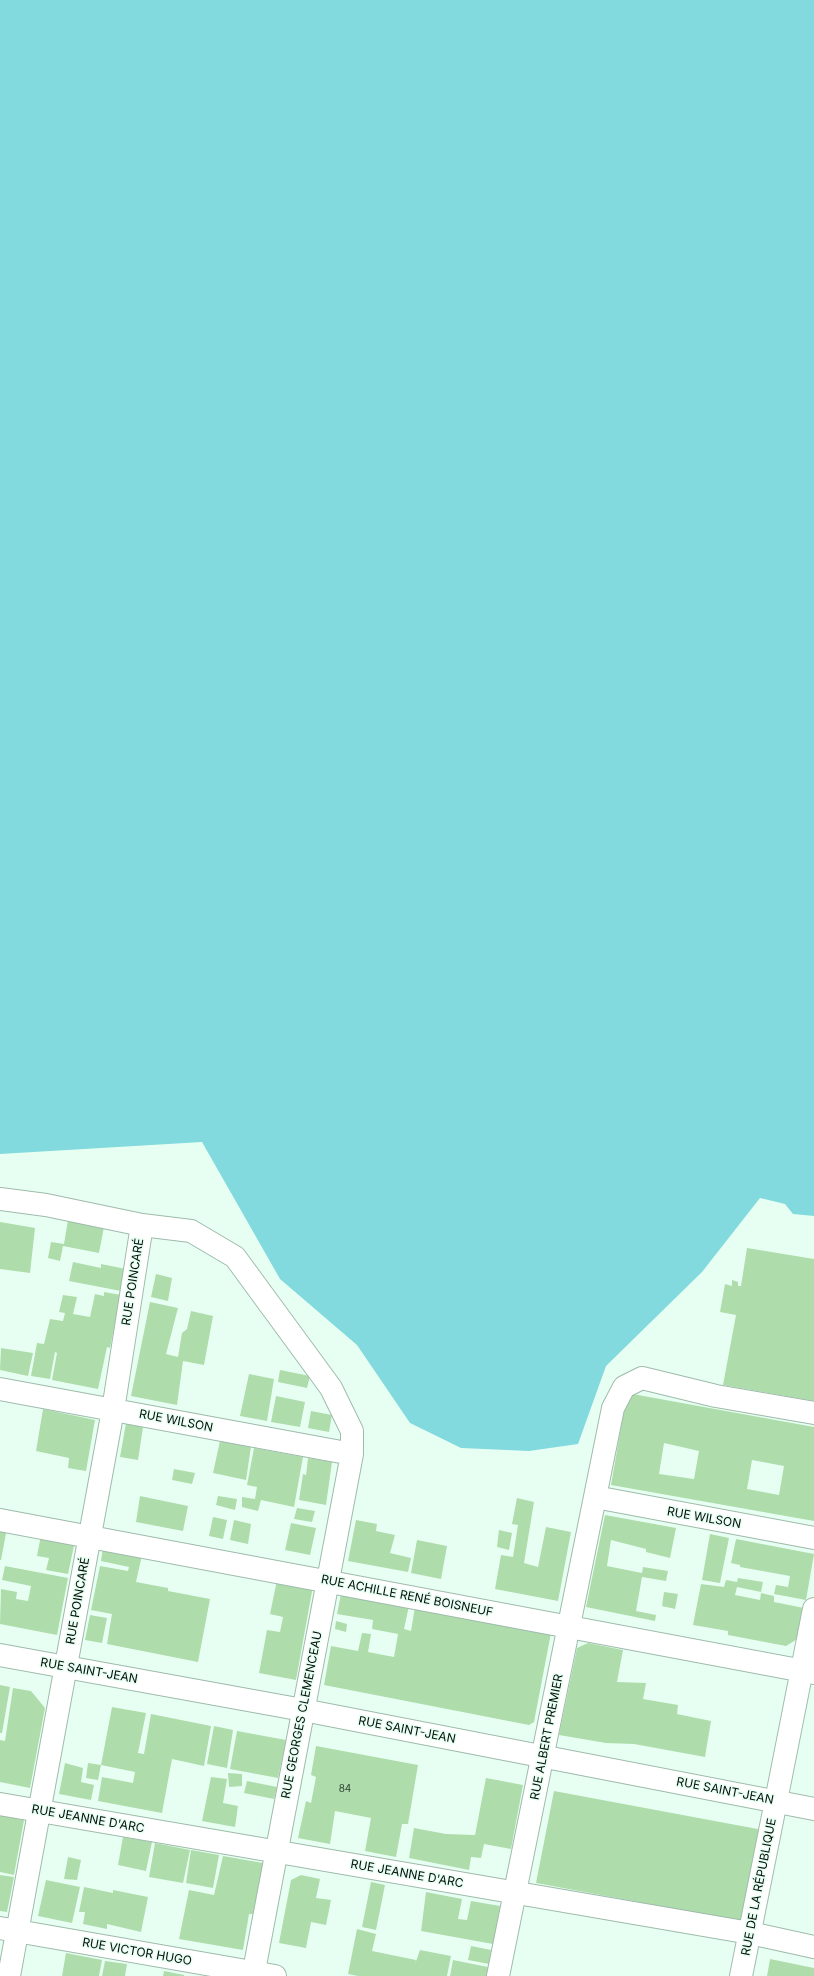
<!DOCTYPE html>
<html>
<head>
<meta charset="utf-8">
<style>
  body { margin:0 }
  canvas { display:block; background:#e7fff2 }
</style>
</head>
<body>
<canvas width="814" height="1976"></canvas>
<script>
const ctx = document.querySelector('canvas').getContext('2d');
ctx.lineJoin = 'round';
function paint(path, color) { ctx.fillStyle = color; ctx.fill(path, 'evenodd'); }
function trace(path, color, width, dash) { ctx.strokeStyle = color; ctx.lineWidth = width; ctx.lineCap = dash ? 'butt' : 'round'; ctx.setLineDash(dash || []); ctx.stroke(path); }
function label(font, color, halo, rows, align = 'center') {
  ctx.font = font + ' Inter,sans-serif'; ctx.lineWidth = 3; ctx.setLineDash([]); ctx.textBaseline = 'middle'; ctx.strokeStyle = halo; ctx.fillStyle = color; for (const [text, x, y, turn = 0] of rows) {
    ctx.save(); ctx.translate(x, y); ctx.rotate((+turn || 0) * Math.PI / 180); ctx.textAlign = isNaN(turn) ? turn : align; if (halo) ctx.strokeText(text, 0, 0); ctx.fillText(text, 0, 0); ctx.restore();
  }
}
paint(new Path2D(`
  M 0,0 L 814,0 L 814,1216 L 793,1214 L 785,1204 L 760,1198 L 702,1272 L 606,1366 L 578,1444 L 529,1451 L 461,1448 L 410,1423 L 357,1345 L 280,1279 L 202,1142 L 0,1154 Z`), '#83dade');
paint(new Path2D(`
  M 68,1220 L 104,1227 L 99,1253 L 63,1246 L 60,1261 L 48,1258 L 51,1242 L 64,1244 Z
  M 0,1222 L 35,1228 L 30,1273 L 0,1269 Z
  M 747,1248 L 814,1259 L 814,1401 L 723,1385 L 736,1315 L 720,1312 L 725,1284 L 732,1286 L 732,1280 L 738,1282 L 738,1286 L 741,1286 Z
  M 73,1262 L 101,1268 L 101,1264 L 126,1269 L 121,1291 L 69,1281 Z
  M 156,1274 L 172,1278 L 168,1301 L 151,1297 Z
  M 104,1292 L 121,1295 L 110,1348 L 107,1347 L 98,1389 L 52,1380 L 57,1353 L 55,1352 L 50,1379 L 31,1376 L 37,1343 L 44,1344 L 50,1319 L 63,1321 L 65,1313 L 59,1312 L 63,1295 L 77,1297 L 73,1314 L 90,1317 L 95,1294 L 104,1296 Z
  M 150,1302 L 178,1308 L 166,1354 L 178,1357 L 182,1333 L 187,1329 L 191,1311 L 213,1316 L 204,1365 L 183,1361 L 177,1405 L 131,1396 Z
  M 1,1348 L 33,1353 L 28,1376 L 0,1370 Z
  M 280,1370 L 310,1376 L 307,1388 L 278,1382 Z
  M 249,1374 L 274,1379 L 267,1421 L 240,1416 Z
  M 627,1393 L 814,1427 L 814,1521 L 611,1485 ZM 664,1443 L 699,1451 L 694,1479 L 659,1474 ZM 752,1460 L 784,1466 L 779,1495 L 747,1489 Z
  M 276,1396 L 305,1402 L 300,1427 L 271,1422 Z
  M 43,1409 L 95,1420 L 86,1471 L 68,1468 L 69,1458 L 36,1451 Z
  M 311,1411 L 332,1415 L 329,1432 L 308,1428 Z
  M 126,1423 L 143,1427 L 138,1460 L 120,1457 Z
  M 220,1441 L 251,1447 L 246,1480 L 213,1473 Z
  M 254,1448 L 303,1457 L 294,1507 L 261,1500 L 258,1511 L 242,1507 L 242,1497 L 255,1499 L 257,1487 L 247,1485 Z
  M 308,1458 L 332,1462 L 326,1505 L 299,1500 L 303,1474 L 306,1475 Z
  M 174,1469 L 195,1473 L 192,1484 L 172,1480 Z
  M 140,1496 L 188,1506 L 183,1531 L 136,1522 Z
  M 218,1496 L 237,1499 L 235,1510 L 216,1505 Z
  M 517,1498 L 534,1502 L 524,1563 L 538,1567 L 546,1527 L 571,1532 L 558,1601 L 495,1589 L 501,1555 L 513,1557 L 518,1525 L 512,1524 Z
  M 297,1508 L 315,1511 L 312,1522 L 294,1519 Z
  M 605,1515 L 676,1528 L 670,1558 L 646,1552 L 646,1549 L 611,1540 L 607,1566 L 642,1573 L 643,1567 L 668,1571 L 666,1581 L 642,1577 L 636,1611 L 656,1615 L 655,1621 L 586,1607 Z
  M 213,1517 L 227,1520 L 223,1539 L 209,1536 Z
  M 234,1520 L 251,1524 L 248,1544 L 230,1540 Z
  M 356,1520 L 377,1524 L 376,1531 L 395,1535 L 390,1553 L 411,1558 L 408,1572 L 348,1561 Z
  M 291,1523 L 316,1528 L 310,1555 L 285,1550 Z
  M 0,1526 L 7,1528 L 1,1560 L 0,1560 Z
  M 499,1530 L 512,1533 L 509,1550 L 497,1547 Z
  M 710,1534 L 729,1538 L 720,1583 L 702,1580 Z
  M 41,1535 L 75,1541 L 68,1574 L 46,1570 L 49,1558 L 37,1556 Z
  M 736,1539 L 814,1554 L 806,1600 L 774,1594 L 776,1585 L 788,1587 L 790,1576 L 740,1567 L 740,1565 L 731,1563 Z
  M 417,1540 L 447,1546 L 441,1579 L 411,1573 Z
  M 103,1547 L 142,1555 L 136,1582 L 168,1588 L 168,1591 L 210,1599 L 198,1662 L 107,1644 L 112,1614 L 91,1610 L 100,1566 L 128,1571 L 129,1567 L 101,1561 Z
  M 5,1566 L 68,1578 L 57,1635 L 0,1624 L 1,1589 L 17,1592 L 16,1599 L 28,1601 L 31,1586 L 2,1580 Z
  M 738,1578 L 763,1582 L 761,1592 L 737,1587 L 735,1595 L 760,1600 L 761,1593 L 774,1596 L 774,1602 L 804,1608 L 799,1638 L 786,1646 L 728,1635 L 728,1631 L 693,1625 L 701,1584 L 724,1587 L 726,1580 L 737,1582 Z
  M 277,1580 L 313,1586 L 296,1680 L 259,1673 L 267,1630 L 280,1632 L 283,1617 L 270,1614 Z
  M 664,1592 L 678,1594 L 675,1609 L 662,1606 Z
  M 341,1594 L 409,1606 L 404,1629 L 411,1631 L 415,1607 L 551,1633 L 534,1722 L 529,1725 L 324,1685 L 331,1646 L 358,1651 L 362,1633 L 371,1634 L 368,1652 L 394,1657 L 398,1634 L 372,1629 L 373,1620 L 337,1614 Z
  M 90,1615 L 107,1618 L 102,1643 L 85,1640 Z
  M 336,1621 L 347,1624 L 346,1632 L 335,1629 Z
  M 588,1643 L 623,1650 L 617,1682 L 646,1683 L 643,1699 L 678,1705 L 677,1714 L 711,1721 L 705,1757 L 634,1744 L 606,1743 L 559,1735 L 577,1648 Z
  M 0,1685 L 10,1687 L 2,1733 L 0,1733 Z
  M 13,1688 L 31,1691 L 45,1708 L 30,1788 L 0,1782 L 0,1740 L 5,1741 Z
  M 112,1707 L 146,1713 L 138,1753 L 144,1754 L 151,1714 L 211,1726 L 204,1766 L 172,1759 L 162,1813 L 98,1801 L 102,1777 L 133,1783 L 135,1772 L 101,1765 L 98,1780 L 86,1778 L 88,1763 L 101,1765 Z
  M 214,1726 L 233,1730 L 227,1768 L 207,1764 Z
  M 237,1731 L 286,1740 L 278,1778 L 230,1769 Z
  M 316,1746 L 418,1765 L 408,1824 L 402,1824 L 396,1857 L 365,1851 L 371,1818 L 335,1811 L 330,1844 L 298,1838 L 306,1801 L 311,1803 L 316,1777 L 311,1775 Z
  M 65,1763 L 83,1768 L 81,1782 L 94,1785 L 91,1800 L 59,1794 Z
  M 228,1773 L 242,1774 L 242,1786 L 229,1787 Z
  M 211,1777 L 227,1779 L 223,1803 L 238,1806 L 235,1827 L 202,1821 Z
  M 486,1778 L 523,1785 L 511,1849 L 484,1844 L 481,1858 L 471,1857 L 469,1870 L 409,1858 L 414,1828 L 446,1834 L 475,1835 Z
  M 247,1781 L 277,1787 L 274,1799 L 244,1793 Z
  M 554,1791 L 763,1830 L 746,1922 L 536,1883 Z
  M 0,1815 L 24,1820 L 14,1875 L 0,1872 Z
  M 123,1837 L 152,1842 L 146,1871 L 118,1865 Z
  M 155,1843 L 190,1850 L 183,1883 L 149,1877 Z
  M 191,1850 L 219,1855 L 213,1888 L 186,1883 Z
  M 223,1856 L 263,1863 L 253,1914 L 249,1914 L 243,1950 L 179,1939 L 189,1890 L 214,1895 Z
  M 68,1857 L 81,1860 L 77,1880 L 64,1879 Z
  M 0,1875 L 14,1877 L 7,1912 L 0,1911 Z
  M 301,1875 L 320,1879 L 316,1898 L 331,1900 L 326,1925 L 311,1922 L 306,1948 L 279,1943 L 291,1880 Z
  M 46,1880 L 80,1887 L 72,1923 L 38,1916 Z
  M 371,1882 L 385,1885 L 376,1930 L 362,1927 Z
  M 84,1887 L 113,1893 L 113,1890 L 148,1897 L 141,1932 L 107,1924 L 107,1929 L 83,1924 L 85,1912 L 79,1912 Z
  M 426,1892 L 462,1899 L 458,1919 L 467,1920 L 471,1901 L 500,1906 L 493,1944 L 421,1931 Z
  M 357,1929 L 376,1934 L 372,1951 L 416,1960 L 415,1964 L 420,1950 L 451,1956 L 447,1976 L 358,1976 L 348,1974 Z
  M 471,1946 L 491,1950 L 489,1964 L 468,1960 Z
  M 66,1953 L 102,1960 L 99,1976 L 62,1976 Z
  M 770,1959 L 814,1968 L 814,1976 L 767,1976 Z
  M 453,1960 L 488,1967 L 486,1976 L 450,1976 Z
  M 105,1961 L 127,1964 L 125,1976 L 102,1976 Z
  M 164,1971 L 184,1975 L 184,1976 L 163,1976 Z`), '#aeddab');
const street = new Path2D(`
  M 0,1199 L 46,1205 L 142,1225 L 191,1231 L 235,1257 L 331,1388 L 352,1431 L 352,1454 L 253,1976
  M 0,1389 L 352,1454
  M 595,1497 L 814,1538
  M 0,1520 L 814,1673
  M 776,1801 L 814,1609
  M 0,1804 L 750,1933 L 814,1947
  M 0,1928 L 275,1976
  M 9,1976 L 113,1410 L 142,1225
  M 498,1976 L 613,1408 L 624,1387 L 642,1378 L 716,1396 L 814,1413`);
const secondary = new Path2D(`
  M 741,1976 L 776,1801`);
const primary = new Path2D(`
  M 0,1655 L 303,1710 L 814,1809`);
trace(street, '#9ebbab', 24);
trace(secondary, '#9ebbab', 24);
trace(primary, '#9ebbab', 24);
trace(street, '#fff', 22);
trace(secondary, '#fff', 22);
trace(primary, '#fff', 22);
label('10px', '#304333', null, [
  ["84",345,1789]
]);
label('12px', '#06100b', '#e7fff2', [
  ["RUE POINCARÉ",133,1282,-81],
  ["RUE WILSON",176,1421,11],
  ["RUE WILSON",704,1518,10],
  ["RUE ACHILLE RENÉ BOISNEUF",407,1596,11],
  ["RUE POINCARÉ",78,1601,-80],
  ["RUE SAINT-JEAN",89,1671,10],
  ["RUE GEORGES CLEMENCEAU",302,1715,-79],
  ["RUE SAINT-JEAN",407,1730,11],
  ["RUE ALBERT PREMIER",547,1737,-79],
  ["RUE SAINT-JEAN",725,1791,11],
  ["RUE JEANNE D'ARC",88,1819,10],
  ["RUE JEANNE D'ARC",407,1874,10],
  ["RUE DE LA RÉPUBLIQUE",759,1887,-79],
  ["RUE VICTOR HUGO",137,1952,10]
]);
</script>
</body>
</html>
